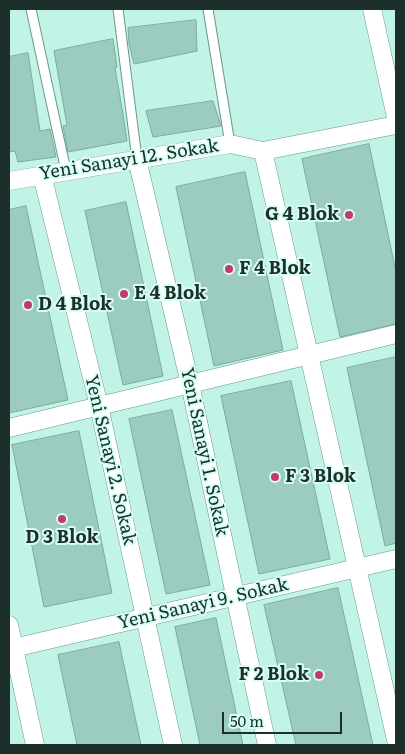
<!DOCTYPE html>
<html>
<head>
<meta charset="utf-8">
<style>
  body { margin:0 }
  #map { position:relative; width:405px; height:754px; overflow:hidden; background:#c2f3e7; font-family:Literata,serif }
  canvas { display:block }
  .frame { position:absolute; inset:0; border:10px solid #1c2f2a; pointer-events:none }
  .scale { position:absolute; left:222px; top:712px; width:120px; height:22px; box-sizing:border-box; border:2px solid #1c2f2a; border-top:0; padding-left:6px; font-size:15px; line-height:18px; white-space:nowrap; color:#1c2f2a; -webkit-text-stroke:4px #d7fef4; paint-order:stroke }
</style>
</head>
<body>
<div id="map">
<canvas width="405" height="754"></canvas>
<div class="frame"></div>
<div class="scale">50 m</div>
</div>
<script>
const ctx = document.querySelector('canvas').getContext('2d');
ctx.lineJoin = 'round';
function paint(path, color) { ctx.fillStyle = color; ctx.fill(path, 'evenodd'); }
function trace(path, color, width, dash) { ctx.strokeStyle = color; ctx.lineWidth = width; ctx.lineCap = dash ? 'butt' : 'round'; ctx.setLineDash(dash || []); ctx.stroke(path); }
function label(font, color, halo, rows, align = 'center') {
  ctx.font = font + ' Literata,serif'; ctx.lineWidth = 4; ctx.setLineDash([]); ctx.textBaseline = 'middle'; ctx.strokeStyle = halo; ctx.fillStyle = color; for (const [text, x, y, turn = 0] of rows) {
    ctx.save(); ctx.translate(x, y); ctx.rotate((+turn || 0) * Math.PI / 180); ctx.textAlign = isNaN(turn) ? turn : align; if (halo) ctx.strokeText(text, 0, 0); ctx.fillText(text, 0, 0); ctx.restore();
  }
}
const building = new Path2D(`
  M 196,20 L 197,51 L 134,64 L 129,43 L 128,28 Z
  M 113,39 L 117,67 L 115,68 L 123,114 L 127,141 L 68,152 L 63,126 L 67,125 L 54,51 Z
  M 28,53 L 40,131 L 50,129 L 56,157 L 18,162 L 15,151 L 9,152 L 9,57 Z
  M 213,101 L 221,126 L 153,137 L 146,111 Z
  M 369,144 L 396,272 L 396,324 L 340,337 L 302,159 Z
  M 245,172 L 283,350 L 214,366 L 176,187 Z
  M 126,202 L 163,376 L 123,385 L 85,211 Z
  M 26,206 L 68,400 L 9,413 L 9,210 Z
  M 396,357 L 396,543 L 385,546 L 347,368 Z
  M 291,381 L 330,559 L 259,574 L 221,396 Z
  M 172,410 L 210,585 L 166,594 L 129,419 Z
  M 79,431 L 112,593 L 44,607 L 12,445 Z
  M 338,588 L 373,745 L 296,745 L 264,605 Z
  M 216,618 L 243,745 L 200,745 L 175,627 Z
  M 119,642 L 141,745 L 77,745 L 58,655 Z`);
paint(building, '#9cccc0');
trace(building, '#7caa9f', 1);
const service = new Path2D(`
  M 31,9 L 66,171
  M 118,9 L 137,159
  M 208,9 L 230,144`);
const minor = new Path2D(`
  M 372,9 L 396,117
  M 263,151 L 396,740
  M 137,159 L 190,384 L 267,745
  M 42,175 L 99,406 L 173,745
  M 9,181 L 230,144 L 263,151 L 396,125
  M 9,428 L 396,334
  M 9,625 L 35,745
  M 9,649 L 396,559`);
trace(service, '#69988d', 11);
trace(minor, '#69988d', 19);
trace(service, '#fff', 9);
trace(minor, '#fff', 18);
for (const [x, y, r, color] of [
  [349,215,5,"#c13874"],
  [229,269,5,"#c13874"],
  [124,294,5,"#c13874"],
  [28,305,5,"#c13874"],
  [275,477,5,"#c13874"],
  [62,519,5,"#c13874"],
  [319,675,5,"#c13874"]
]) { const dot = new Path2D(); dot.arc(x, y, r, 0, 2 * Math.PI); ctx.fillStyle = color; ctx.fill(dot); trace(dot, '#d7fef4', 2); }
label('18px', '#1c2f2a', '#d7fef4', [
  ["Yeni Sanayi 12. Sokak",129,160,-9],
  ["Yeni Sanayi 1. Sokak",204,452,78],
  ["Yeni Sanayi 2. Sokak",110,460,77],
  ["Yeni Sanayi 9. Sokak",203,604,-13]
]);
label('bold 18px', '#1c2f2a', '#d7fef4', [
  ["G 4 Blok",339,215,"right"],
  ["F 4 Blok",239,269],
  ["E 4 Blok",134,294],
  ["D 4 Blok",38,305],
  ["F 3 Blok",285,477],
  ["D 3 Blok",62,538,"center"],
  ["F 2 Blok",309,675,"right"]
], 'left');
</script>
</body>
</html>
